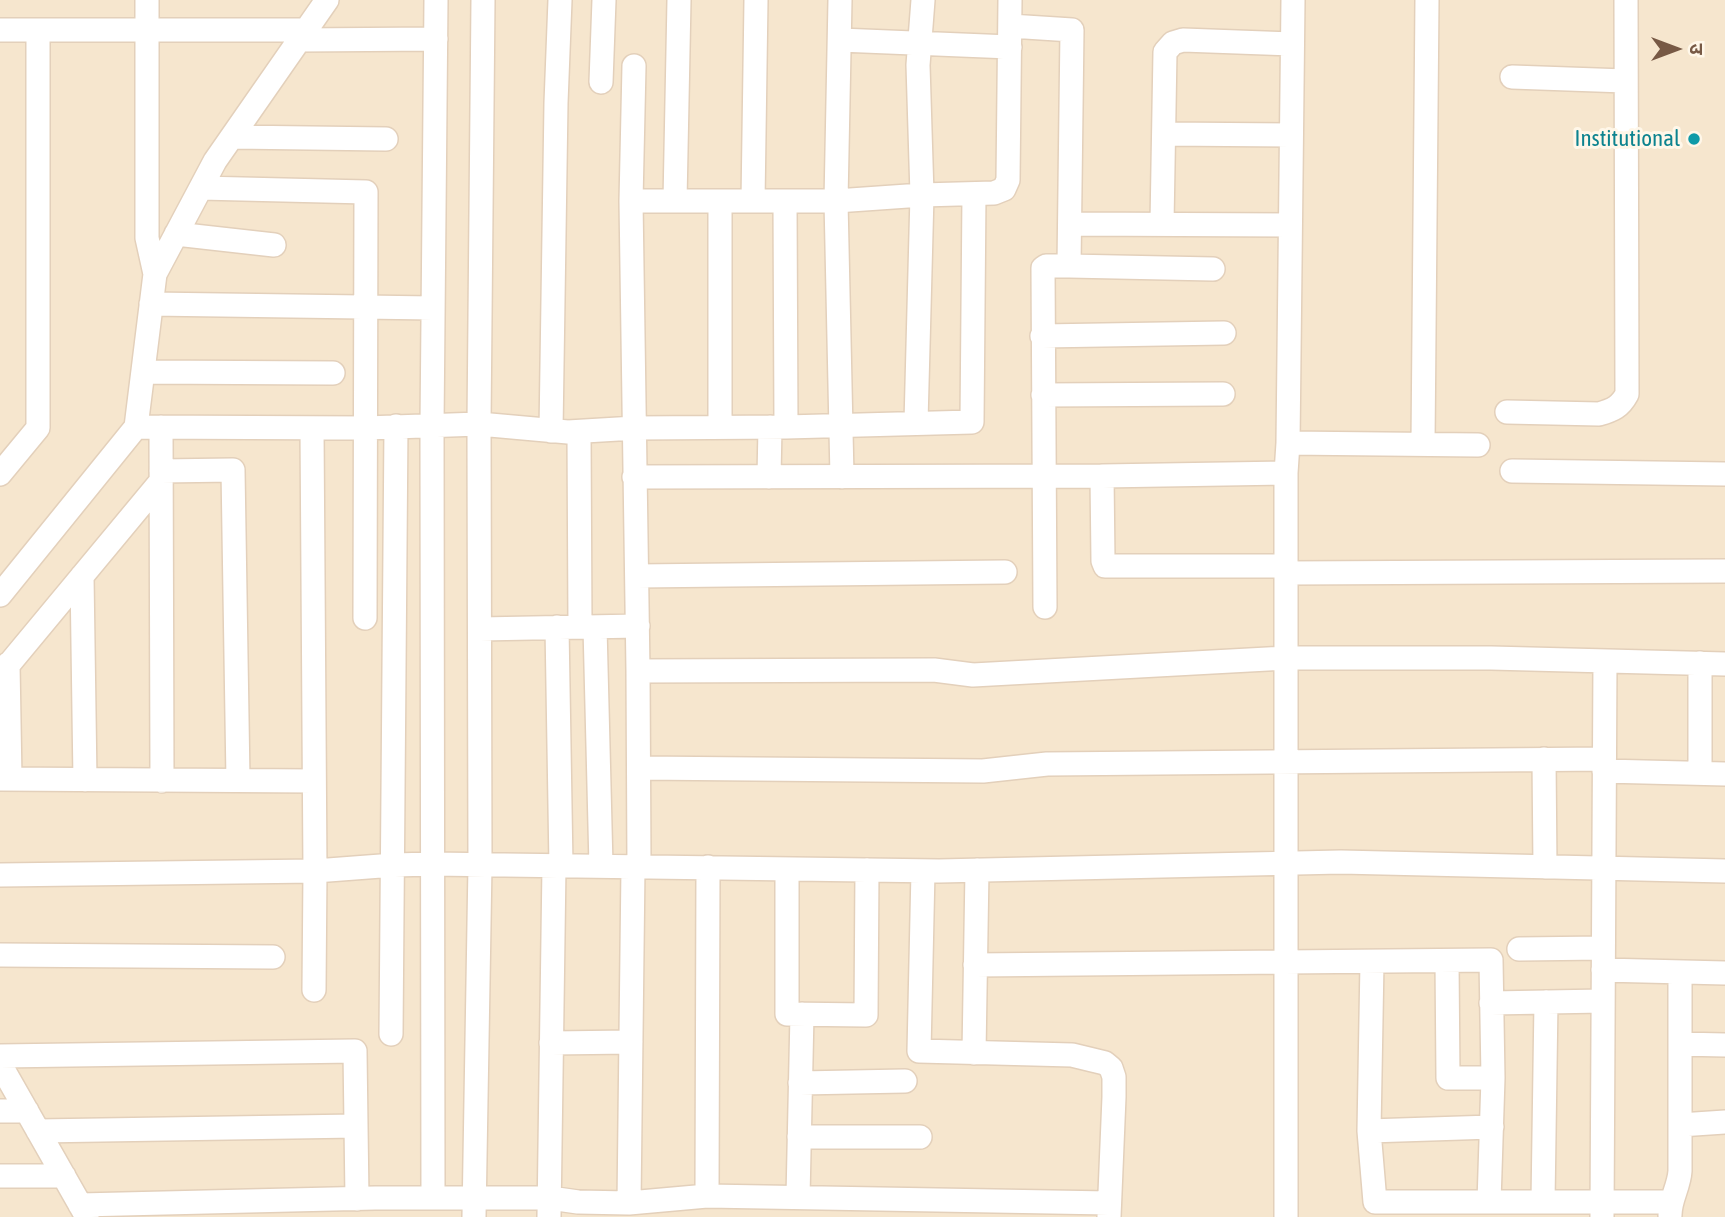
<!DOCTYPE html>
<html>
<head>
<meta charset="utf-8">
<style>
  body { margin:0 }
  #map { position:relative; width:1725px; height:1217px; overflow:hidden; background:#fef4e0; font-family:"Asap Condensed","Noto Sans Devanagari",sans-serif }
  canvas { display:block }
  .north { position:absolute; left:1641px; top:14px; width:70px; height:70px; -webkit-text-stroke:5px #fff7e9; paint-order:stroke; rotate:90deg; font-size:19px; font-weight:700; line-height:28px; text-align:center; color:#775945 }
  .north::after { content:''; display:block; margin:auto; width:24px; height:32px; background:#775945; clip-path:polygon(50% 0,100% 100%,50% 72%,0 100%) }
</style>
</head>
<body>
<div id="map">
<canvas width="1725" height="1217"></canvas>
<div class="north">उ</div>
</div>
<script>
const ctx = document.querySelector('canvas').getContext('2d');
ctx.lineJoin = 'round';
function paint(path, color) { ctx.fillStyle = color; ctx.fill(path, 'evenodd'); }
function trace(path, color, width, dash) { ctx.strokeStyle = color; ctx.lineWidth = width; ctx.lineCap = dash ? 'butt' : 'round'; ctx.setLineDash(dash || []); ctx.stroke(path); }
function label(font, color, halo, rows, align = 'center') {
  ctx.font = font + ' "Asap Condensed",sans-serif'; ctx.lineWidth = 6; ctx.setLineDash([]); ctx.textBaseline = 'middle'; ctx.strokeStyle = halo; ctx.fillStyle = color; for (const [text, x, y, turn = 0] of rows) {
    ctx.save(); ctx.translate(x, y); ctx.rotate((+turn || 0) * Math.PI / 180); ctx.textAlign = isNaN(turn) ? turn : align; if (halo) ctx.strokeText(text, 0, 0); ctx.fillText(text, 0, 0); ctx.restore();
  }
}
paint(new Path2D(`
  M 0,0 L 1725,0 L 1725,1217 L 0,1217 Z`), '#f6e6ce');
const minor = new Path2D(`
  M 147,0 L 147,238 L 155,274
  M 840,0 L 836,201 L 842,477
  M 1010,26 L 1072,30 L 1069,266
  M 0,30 L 306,30
  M 299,40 L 436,39
  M 840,40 L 1010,47
  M 634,66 L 631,201 L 638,671 L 639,867
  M 1512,77 L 1625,81
  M 601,82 L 604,0
  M 1164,134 L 1291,135
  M 233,137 L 386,139
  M 201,188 L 366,192 L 365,618
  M 631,201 L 836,201 L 922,195 L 994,193 L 1004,189 L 1008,180 L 1010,0
  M 675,201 L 679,0
  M 720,201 L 720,427
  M 753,201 L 756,0
  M 785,201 L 786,427
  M 1162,223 L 1165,52 L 1173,43 L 1183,40 L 1292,44
  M 1070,224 L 1290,225
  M 176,234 L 274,245
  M 151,304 L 433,308
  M 1042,336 L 1224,333
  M 143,372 L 333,373
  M 1043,395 L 1223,394
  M 1507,412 L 1599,414 C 1613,410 1620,407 1627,394 L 1626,0
  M 916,422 L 922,195 L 918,65 L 923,0
  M 136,427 L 366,428 L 479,424 L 568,432 L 635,428 L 786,427 L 972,422 L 974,194
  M 161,427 L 162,781
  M 312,428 L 315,871 L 314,990
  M 551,431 L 556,103 L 560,0
  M 579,432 L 580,627
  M 1288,443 L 1478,445
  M 1423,443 L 1427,0
  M 161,471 L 233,470 L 238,780
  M 1512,471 L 1725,474
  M 0,474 L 38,428 L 38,30
  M 1102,476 L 1103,561 L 1105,566 L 1287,566
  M 634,477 L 1102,476 L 1286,473
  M 769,477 L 770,427
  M 1287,573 L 1725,571
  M 82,576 L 85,780
  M 637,576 L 1005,572
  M 0,595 L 136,427 L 155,274 L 215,161 L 327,0
  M 1045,607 L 1043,268 L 1046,266 L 1069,266 L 1213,269
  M 557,627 L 561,866
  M 595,627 L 601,866
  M 480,629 L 638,626
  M 8,664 L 10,779
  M 638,671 L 934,670 L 973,675 L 1286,658 L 1491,658 L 1725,664
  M 0,675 L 161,481
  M 1544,759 L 1545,867
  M 639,768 L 983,771 L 1047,764 L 1604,759
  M 1604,771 L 1725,774
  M 1700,773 L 1700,663
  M 0,779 L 314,781
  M 787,869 L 787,1014 L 866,1015 L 867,870
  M 923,871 L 919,1051 L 1072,1055 L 1105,1063 L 1111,1068 L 1114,1077 L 1114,1097 L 1109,1217
  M 0,875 L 315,871 L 394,865 L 432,864 L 939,871 L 1341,862 L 1725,871
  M 1519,949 L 1603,948
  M 0,955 L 273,957
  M 1447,961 L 1448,1078 L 1493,1078
  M 1372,962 L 1369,1131 L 1375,1202 L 1670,1202
  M 975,965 L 1491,960 L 1493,1078 L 1489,1202
  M 1603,970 L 1725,973
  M 1491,1003 L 1603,1001
  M 391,1034 L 396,426
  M 551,1043 L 631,1042
  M 1680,1044 L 1725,1045
  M 974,1053 L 977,870
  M 0,1056 L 355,1051 L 357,1199
  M 0,1064 L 87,1217
  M 800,1083 L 905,1081
  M 0,1111 L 27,1111
  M 1680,1125 L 1725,1122
  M 38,1131 L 356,1126
  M 1369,1131 L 1492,1127
  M 799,1137 L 920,1137
  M 0,1176 L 64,1176
  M 707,1196 L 708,867
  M 798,1197 L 802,1014
  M 433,1198 L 432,425 L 436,0
  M 1543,1201 L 1546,1002
  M 629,1203 L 633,867
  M 80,1205 L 375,1198 L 550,1198 L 578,1202 L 629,1203 L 707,1196 L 1109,1203
  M 1670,1215 C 1670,1199 1679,1187 1680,1171 L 1680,972
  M 474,1217 L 480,865 L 479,424 L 483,0
  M 549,1217 L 554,866
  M 1286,1217 L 1286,473 L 1288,443 L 1293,0
  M 1602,1217 L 1605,661`);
trace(minor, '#e3d0bb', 26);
trace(minor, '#fff', 23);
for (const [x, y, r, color] of [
  [1694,139,7,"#0f9aa8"]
]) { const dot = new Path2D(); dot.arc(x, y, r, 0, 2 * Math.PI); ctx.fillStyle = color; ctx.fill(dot); trace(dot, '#fff7e9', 2.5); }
label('23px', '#0d838f', '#fff7e9', [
  ["Institutional",1680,139]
], 'right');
</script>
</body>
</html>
